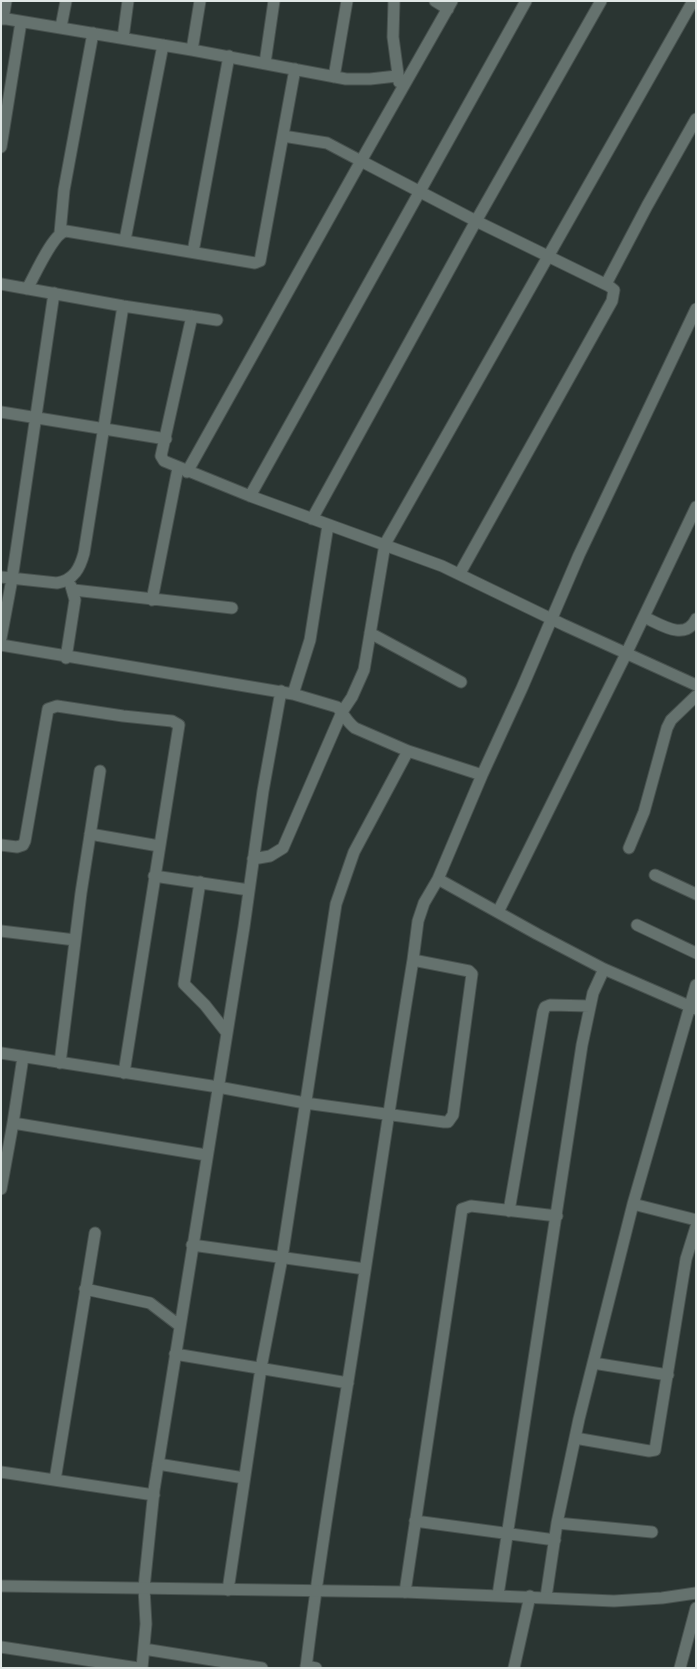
<!DOCTYPE html>
<html>
<head>
<meta charset="utf-8">
<style>
  body { margin:0 }
  #map { position:relative; width:697px; height:1669px; overflow:hidden; background:#2a3532; font-family:"DejaVu Sans",sans-serif }
  canvas { display:block }
  .frame { position:absolute; inset:0; border:2px solid #e0e7e5; pointer-events:none }
</style>
</head>
<body>
<div id="map">
<canvas width="697" height="1669"></canvas>
<div class="frame"></div>
</div>
<script>
const ctx = document.querySelector('canvas').getContext('2d');
ctx.lineJoin = 'round';
function trace(path, color, width, dash) { ctx.strokeStyle = color; ctx.lineWidth = width; ctx.lineCap = dash ? 'butt' : 'round'; ctx.setLineDash(dash || []); ctx.stroke(path); }
const minor = new Path2D(`
  M 394,1 L 393,37 L 399,82
  M 435,1 L 448,9
  M 1,18 L 192,50 L 346,79 L 370,79 L 397,76
  M 3,19 L 6,1
  M 61,27 L 66,1
  M 123,38 L 128,1
  M 192,50 L 200,1
  M 265,63 L 274,1
  M 334,77 L 347,1
  M 283,136 L 327,143 L 361,161 L 452,1
  M 1,147 L 21,22
  M 60,233 L 64,190 L 93,33
  M 125,240 L 163,45
  M 193,252 L 229,56
  M 1,284 L 123,306 L 217,320
  M 606,284 L 647,206 L 696,119
  M 27,289 C 34,277 53,233 66,231 L 255,263 L 260,261 L 295,69
  M 192,316 L 161,456 L 164,461 L 250,496 L 442,566 L 564,625 L 696,685
  M 1,412 L 166,439
  M 187,472 L 361,161 L 476,221 L 609,286 L 614,290 L 612,301 L 460,573
  M 250,496 L 526,1
  M 312,519 L 476,221 L 601,1
  M 1,577 L 57,583 C 74,580 80,568 84,553 L 123,306
  M 74,590 L 232,608
  M 152,600 L 178,468
  M 644,617 C 660,624 685,642 696,619
  M 370,633 L 461,682
  M 1,638 L 12,579 L 54,293
  M 1,645 L 293,694 L 337,707 C 344,714 347,722 355,728 L 408,751 L 482,775
  M 66,658 L 75,600 L 71,586
  M 293,694 L 310,640 L 328,525
  M 90,834 L 159,846
  M 1,845 L 17,847 L 23,845 L 25,841 L 48,709 L 57,706 L 123,716 L 172,721 L 179,725 L 124,1073
  M 629,848 L 644,812 L 667,728 L 671,720 L 696,696
  M 253,859 L 270,856 L 283,848 L 342,712 L 352,697 L 364,670 L 385,544 L 693,1
  M 655,875 L 696,894
  M 154,876 L 249,890
  M 438,879 L 537,934 L 604,969 L 696,1009
  M 200,882 L 184,984 L 205,1005 L 227,1033
  M 498,912 L 626,654 L 696,507
  M 637,925 L 696,953
  M 1,931 L 75,940
  M 413,960 L 418,921 L 424,903 L 438,879 L 482,775 L 522,688 L 579,555 L 696,309
  M 1,1053 L 218,1087 L 305,1103 L 444,1122 L 448,1122 L 453,1115 L 472,974 L 469,971 L 413,960 C 391,1094 372,1228 351,1362 C 335,1464 318,1565 306,1668
  M 60,1063 L 81,893 L 100,771
  M 13,1123 L 206,1155
  M 1,1189 L 13,1123 L 23,1057
  M 633,1204 L 696,1220
  M 509,1211 L 543,1012 L 545,1007 L 550,1005 L 590,1006
  M 192,1245 L 365,1269
  M 85,1289 L 150,1303 L 180,1326
  M 175,1354 L 348,1383
  M 593,1363 L 668,1375
  M 575,1438 L 649,1451 L 655,1450 L 686,1259 L 696,1227
  M 158,1464 L 244,1478
  M 1,1472 L 154,1495
  M 55,1480 L 95,1233
  M 415,1521 L 555,1540
  M 557,1523 L 652,1532
  M 228,1590 L 261,1368 L 282,1258 L 336,904 L 354,852 L 408,751
  M 405,1592 L 462,1209 L 471,1206 L 557,1216
  M 498,1595 L 582,1045 L 593,993 L 604,969
  M 546,1597 L 557,1523 L 579,1419 L 633,1204 L 696,985
  M 1,1647 L 138,1668
  M 144,1649 L 262,1668
  M 306,1666 L 316,1668
  M 142,1668 L 146,1624 L 144,1588 L 154,1490 L 244,927 L 263,791 L 281,691
  M 514,1668 L 530,1596
  M 680,1668 L 696,1608`);
const tertiary = new Path2D(`
  M 1,1586 L 405,1592 L 614,1601 L 662,1598 L 696,1593`);
trace(minor, '#48524f', 13);
trace(tertiary, '#48524f', 13);
trace(minor, '#65726e', 11);
trace(tertiary, '#65726e', 11);
</script>
</body>
</html>
